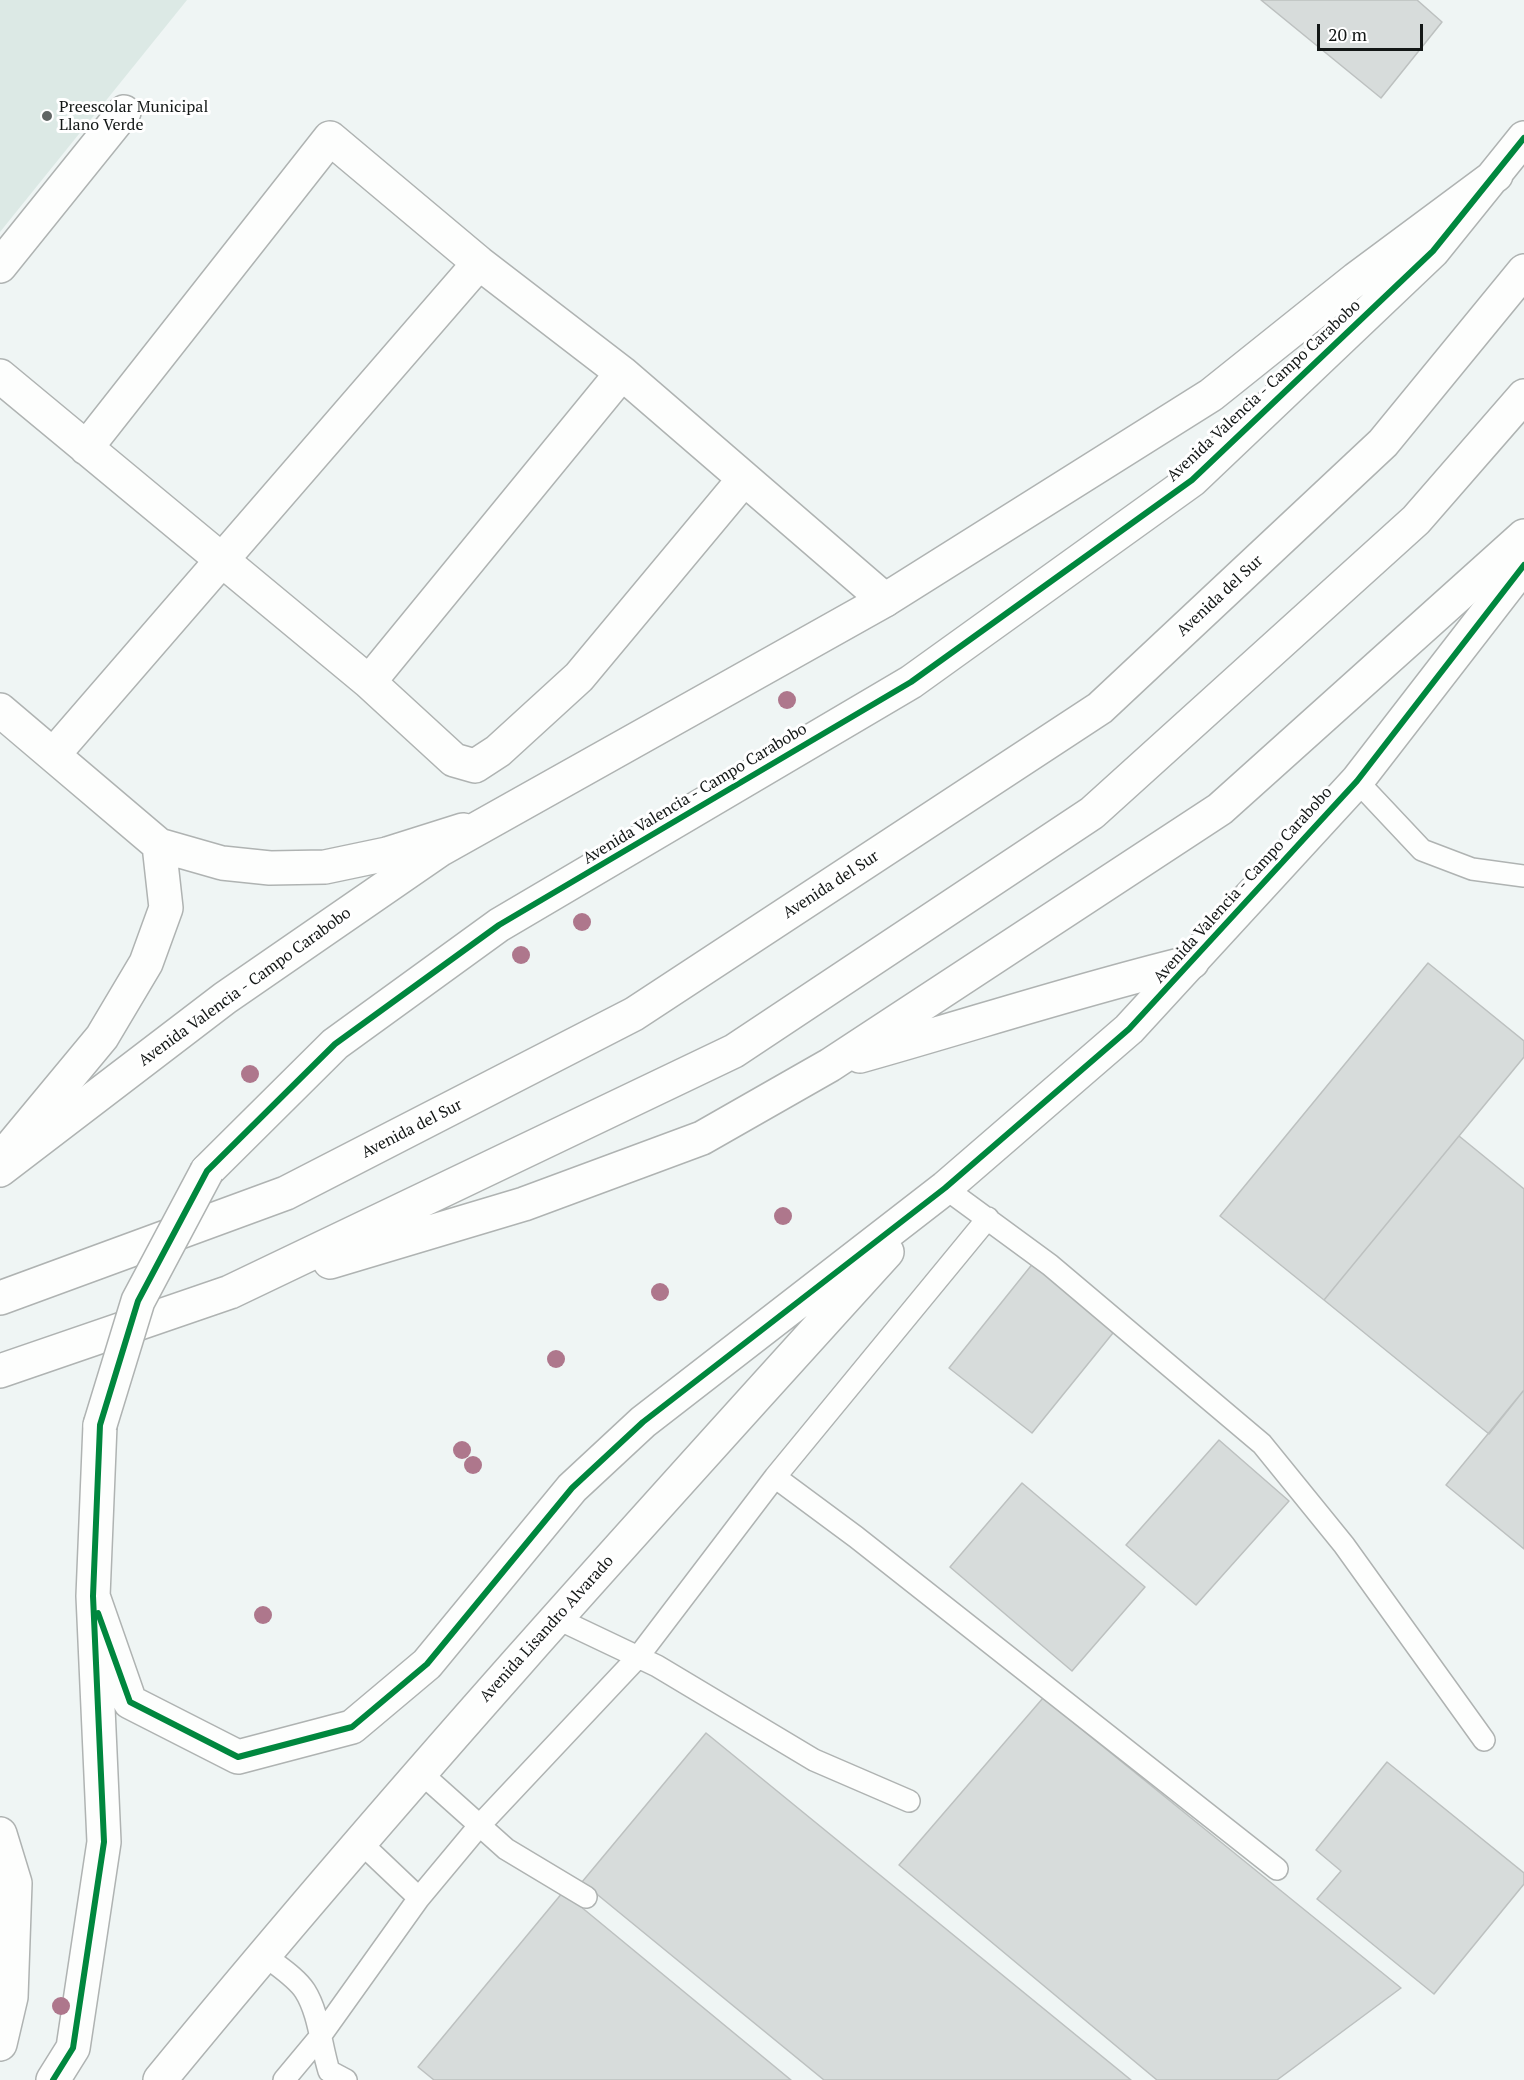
<!DOCTYPE html>
<html>
<head>
<meta charset="utf-8">
<style>
  body { margin:0 }
  #map { position:relative; width:1524px; height:2080px; overflow:hidden; background:#eff5f4; font-family:"PT Serif",serif }
  canvas { display:block }
  .scale { position:absolute; left:1317px; top:24px; width:106px; height:27px; box-sizing:border-box; border:3px solid #131716; border-top:0; padding-left:8px; font-size:18px; line-height:21px; white-space:nowrap; color:#131716; -webkit-text-stroke:4px #fff; paint-order:stroke }
</style>
</head>
<body>
<div id="map">
<canvas width="1524" height="2080"></canvas>
<div class="scale">20 m</div>
</div>
<script>
const ctx = document.querySelector('canvas').getContext('2d');
ctx.lineJoin = 'round';
function paint(path, color) { ctx.fillStyle = color; ctx.fill(path, 'evenodd'); }
function trace(path, color, width, dash) { ctx.strokeStyle = color; ctx.lineWidth = width; ctx.lineCap = dash ? 'butt' : 'round'; ctx.setLineDash(dash || []); ctx.stroke(path); }
function label(font, color, halo, rows, align = 'center') {
  ctx.font = font + ' "PT Serif",serif'; ctx.lineWidth = 6; ctx.setLineDash([]); ctx.textBaseline = 'middle'; ctx.strokeStyle = halo; ctx.fillStyle = color; for (const [text, x, y, turn = 0] of rows) {
    ctx.save(); ctx.translate(x, y); ctx.rotate((+turn || 0) * Math.PI / 180); ctx.textAlign = isNaN(turn) ? turn : align; if (halo) ctx.strokeText(text, 0, 0); ctx.fillText(text, 0, 0); ctx.restore();
  }
}
paint(new Path2D(`
  M 0,0 L 187,0 L 0,232 Z`), '#dce9e5');
const building = new Path2D(`
  M 1261,0 L 1417,0 L 1442,22 L 1381,98 Z
  M 1428,963 L 1524,1041 L 1524,1057 L 1324,1300 L 1220,1216 Z
  M 1459,1136 L 1524,1189 L 1524,1390 L 1489,1434 L 1324,1300 Z
  M 1034,1262 L 1117,1328 L 1032,1433 L 949,1368 Z
  M 1524,1390 L 1524,1549 L 1446,1485 Z
  M 1219,1440 L 1289,1501 L 1196,1605 L 1126,1545 Z
  M 1022,1483 L 1145,1587 L 1072,1671 L 950,1567 Z
  M 1043,1698 L 1401,1988 L 1277,2080 L 1157,2080 L 899,1865 Z
  M 706,1733 L 1131,2080 L 824,2080 L 582,1882 Z
  M 1387,1762 L 1524,1873 L 1524,1884 L 1434,1994 L 1317,1899 L 1341,1871 L 1316,1850 Z
  M 563,1892 L 791,2080 L 434,2080 L 418,2067 Z`);
paint(building, '#d7dcdb');
trace(building, '#bdc1c0', 1.5);
const lane = new Path2D(`
  M 1357,781 L 1422,850 L 1472,869 L 1524,876
  M 945,1188 L 1050,1265 L 1262,1444 L 1344,1545 L 1484,1740
  M 775,1477 L 856,1537 L 1277,1869
  M 556,1618 L 657,1666 L 814,1760 L 909,1801
  M 421,1773 L 506,1849 L 586,1897
  M 360,1842 L 419,1898
  M 263,1954 C 276,1965 296,1977 305,1991 C 319,2013 321,2046 329,2071 L 346,2080
  M 284,2080 L 319,2038 L 419,1898 L 479,1826 L 638,1657 L 775,1477 L 988,1218`);
const street = new Path2D(`
  M 0,266 L 124,112
  M 0,376 L 369,682 L 454,760 L 475,766 L 498,751 L 579,677 L 744,479
  M 86,448 L 330,138 L 479,263 L 622,373 L 885,600
  M 369,682 L 622,373
  M 0,710 L 159,845 L 222,863 L 270,868 L 325,867 L 387,854 L 463,830
  M 53,755 L 479,263
  M 0,1160 L 102,1037 L 146,963 L 166,908 L 159,845`);
const secondary = new Path2D(`
  M 0,1170 L 225,998 L 441,849 L 885,600 L 1211,395 L 1356,279 L 1496,175
  M 207,1171 L 335,1044 L 499,925 L 911,682 L 1192,480 L 1433,251 L 1524,138
  M 93,1596 L 130,1702 L 238,1757 L 352,1727 L 427,1664 L 572,1488 L 643,1422 L 945,1188 L 1129,1029 L 1357,781 L 1524,565
  M 53,2080 L 73,2048 L 104,1842 L 93,1596 L 100,1425
  M 160,2080 C 393,1796 640,1524 887,1252`);
const highway = new Path2D(`
  M 860,1056 C 971,1025 1080,989 1192,962
  M 330,1262 L 524,1204 L 702,1138 L 830,1065 L 1220,809 L 1524,536
  M 0,1298 L 286,1193 L 634,1014 L 1100,708 L 1383,443 L 1524,271
  M 0,1371 L 230,1292 L 734,1051 L 1092,813 L 1416,520 L 1524,396
  M 0,1834 L 15,1883 L 11,1997 L 0,2044`);
trace(lane, '#afb3b2', 24);
trace(street, '#afb3b2', 36);
trace(secondary, '#afb3b2', 36);
trace(highway, '#afb3b2', 36);
trace(lane, '#fdfefd', 21);
trace(street, '#fdfefd', 33);
trace(secondary, '#fdfefd', 33);
trace(highway, '#fdfefd', 33);
const secondaryBridge = new Path2D(`
  M 100,1425 L 138,1301 L 207,1171`);
trace(secondaryBridge, '#afb3b2', 36, []);
trace(secondaryBridge, '#fdfefd', 33);
trace(new Path2D(`
  M 98,1613 L 130,1702 L 238,1757 L 352,1727 L 427,1664 L 572,1488 L 643,1422 L 945,1188 L 1129,1029 L 1357,781 L 1524,565
  M 53,2080 L 73,2048 L 104,1842 L 93,1596 L 100,1425 L 138,1301 L 207,1171 L 335,1044 L 499,925 L 911,682 L 1192,480 L 1433,251 L 1524,138`), '#00873e', 6);
ctx.fillStyle = '#ae778c';
for (const [x, y] of [
  [787,700],
  [582,922],
  [521,955],
  [250,1074],
  [783,1216],
  [660,1292],
  [556,1359],
  [462,1450],
  [473,1465],
  [263,1615],
  [61,2006]
]) { ctx.beginPath(); ctx.arc(x, y, 9, 0, 2 * Math.PI); ctx.fill(); }
for (const [x, y, r, color] of [
  [47,116,6,"#606564"]
]) { const dot = new Path2D(); dot.arc(x, y, r, 0, 2 * Math.PI); ctx.fillStyle = color; ctx.fill(dot); trace(dot, '#fff', 2); }
label('16px', '#131716', '#fff', [
  ["Preescolar Municipal",59,107],
  ["Llano Verde",59,125]
], 'left');
label('16px', '#131716', '#fff', [
  ["Avenida Valencia - Campo Carabobo",1264,391,-43],
  ["Avenida del Sur",1220,596,-43],
  ["Avenida Valencia - Campo Carabobo",695,794,-31],
  ["Avenida del Sur",831,885,-33],
  ["Avenida Valencia - Campo Carabobo",1243,885,-48],
  ["Avenida Valencia - Campo Carabobo",245,987,-36],
  ["Avenida del Sur",412,1129,-27],
  ["Avenida Lisandro Alvarado",547,1629,-48]
]);
</script>
</body>
</html>
